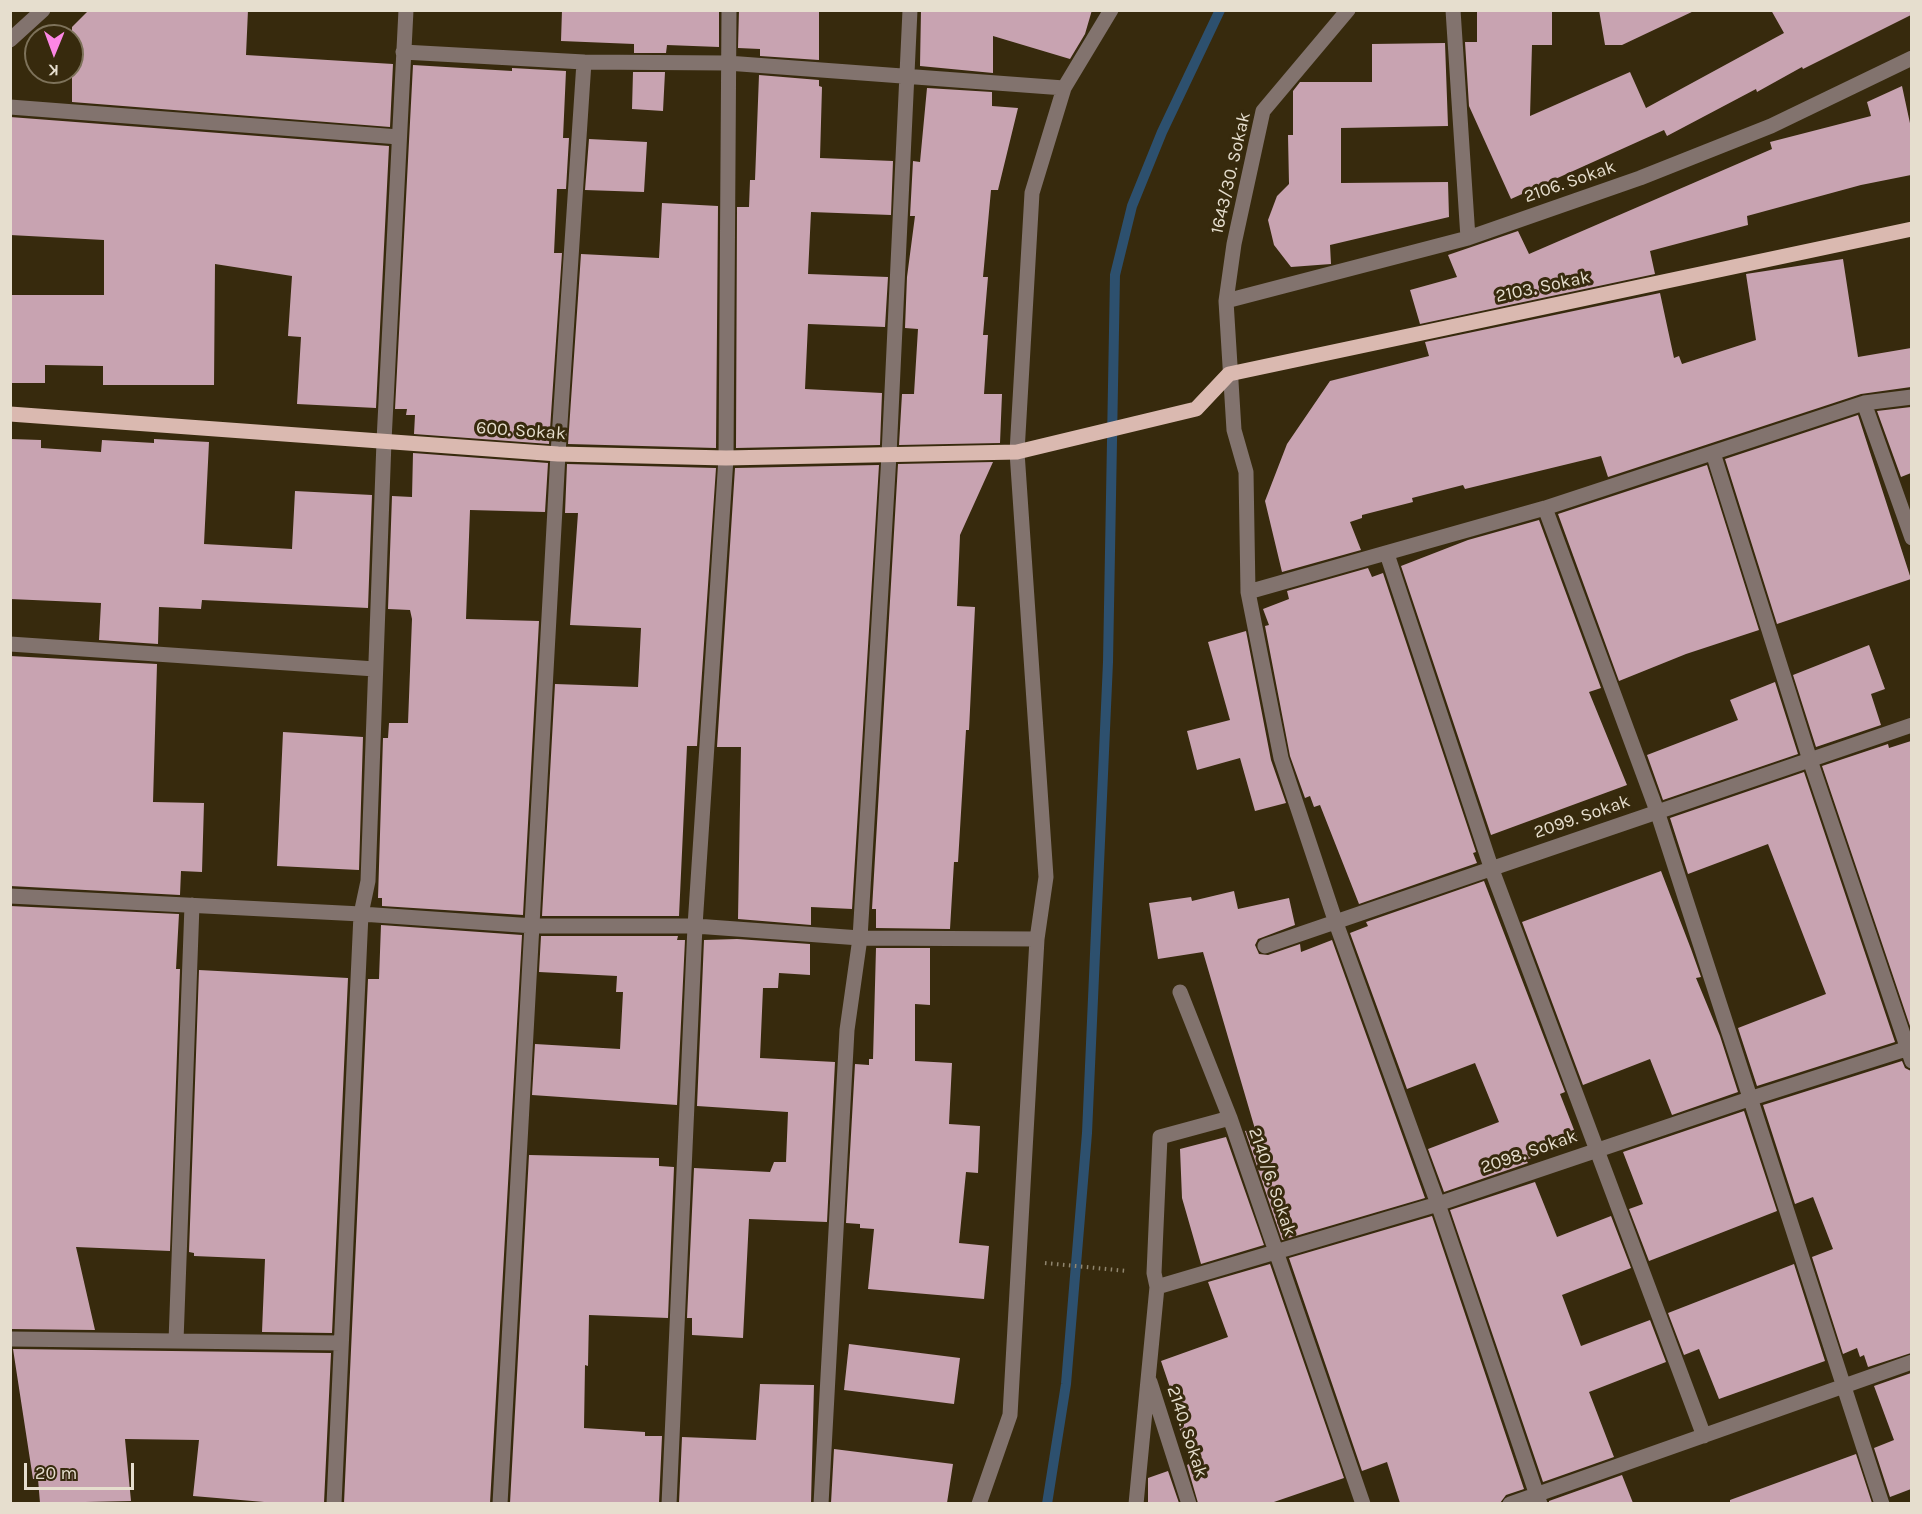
<!DOCTYPE html>
<html>
<head>
<meta charset="utf-8">
<style>
  body { margin:0 }
  #map { position:relative; width:1922px; height:1514px; overflow:hidden; background:#372a0d; font-family:Karla,sans-serif }
  canvas { display:block }
  .frame { position:absolute; inset:0; border:12px solid #e6dece; pointer-events:none }
  .north { position:absolute; left:24px; top:24px; width:60px; height:60px; box-sizing:border-box; background:#372a0d; border:2px solid #7d725a; border-radius:50%; rotate:181deg; font-size:16px; font-weight:700; line-height:24px; text-align:center; color:#e6dece }
  .north::after { content:''; display:block; margin:auto; width:21px; height:27px; background:#fc86e4; clip-path:polygon(50% 0,100% 100%,50% 72%,0 100%) }
  .scale { position:absolute; left:24px; top:1463px; width:110px; height:27px; box-sizing:border-box; border:3px solid #e6dece; border-top:0; padding-left:8px; font-size:18px; line-height:21px; white-space:nowrap; color:#e6dece; -webkit-text-stroke:4px #372a0d; paint-order:stroke }
</style>
</head>
<body>
<div id="map">
<canvas width="1922" height="1514"></canvas>
<div class="frame"></div>
<div class="north">K</div>
<div class="scale">20 m</div>
</div>
<script>
const ctx = document.querySelector('canvas').getContext('2d');
ctx.lineJoin = 'round';
function trace(path, color, width, dash) { ctx.strokeStyle = color; ctx.lineWidth = width; ctx.lineCap = dash ? 'butt' : 'round'; ctx.setLineDash(dash || []); ctx.stroke(path); }
function paint(path, color) { ctx.fillStyle = color; ctx.fill(path, 'evenodd'); }
function label(font, color, halo, rows, align = 'center') {
  ctx.font = font + ' Karla,sans-serif'; ctx.lineWidth = 6; ctx.setLineDash([]); ctx.textBaseline = 'middle'; ctx.strokeStyle = halo; ctx.fillStyle = color; for (const [text, x, y, turn = 0] of rows) {
    ctx.save(); ctx.translate(x, y); ctx.rotate((+turn || 0) * Math.PI / 180); ctx.textAlign = isNaN(turn) ? turn : align; if (halo) ctx.strokeText(text, 0, 0); ctx.fillText(text, 0, 0); ctx.restore();
  }
}
trace(new Path2D(`
  M 1047,1504 L 1066,1384 L 1087,1133 L 1108,662 L 1115,275 L 1132,206 L 1162,132 L 1220,10`), '#2d506e', 10);
paint(new Path2D(`
  M 89,10 L 248,10 L 246,55 L 393,64 L 390,127 L 72,102 L 72,27 Z
  M 562,10 L 719,10 L 719,47 L 667,45 L 666,53 L 634,53 L 634,44 L 561,41 Z
  M 739,10 L 819,10 L 819,60 L 760,56 L 760,49 L 738,48 Z
  M 921,10 L 1092,10 L 1085,34 L 1070,59 L 993,36 L 993,73 L 920,66 Z
  M 1477,10 L 1552,10 L 1552,45 L 1532,45 L 1530,116 L 1630,72 L 1646,108 L 1784,33 L 1771,10 L 1911,10 L 1911,15 L 1803,69 L 1802,67 L 1757,92 L 1756,89 L 1667,136 L 1664,130 L 1511,199 L 1469,106 L 1465,42 L 1477,42 Z
  M 1599,10 L 1696,10 L 1622,45 L 1605,45 Z
  M 1445,43 L 1448,126 L 1341,128 L 1341,183 L 1448,182 L 1449,217 L 1330,245 L 1331,264 L 1291,267 L 1274,245 L 1268,220 L 1277,196 L 1289,184 L 1288,135 L 1293,135 L 1293,91 L 1300,82 L 1372,82 L 1372,44 Z
  M 413,65 L 512,71 L 512,68 L 566,71 L 563,138 L 569,138 L 566,189 L 557,189 L 554,253 L 562,253 L 549,444 L 414,434 L 415,415 L 406,415 L 407,409 L 395,409 Z
  M 633,72 L 665,72 L 663,111 L 632,109 Z
  M 759,75 L 819,80 L 819,86 L 822,87 L 820,158 L 893,161 L 891,215 L 811,212 L 808,274 L 888,277 L 885,327 L 808,324 L 805,389 L 882,393 L 880,445 L 736,448 L 737,207 L 749,207 L 750,180 L 755,180 Z
  M 1902,86 L 1911,128 L 1911,175 L 1861,185 L 1747,216 L 1748,225 L 1650,251 L 1655,274 L 1420,324 L 1410,290 L 1457,277 L 1448,255 L 1518,231 L 1529,254 L 1772,149 L 1770,142 L 1871,116 L 1867,102 Z
  M 927,88 L 992,92 L 992,106 L 1018,108 L 998,190 L 991,190 L 983,277 L 988,277 L 983,335 L 988,335 L 984,394 L 1002,394 L 1000,443 L 899,445 L 902,394 L 914,394 L 918,329 L 905,328 L 907,277 L 915,216 L 910,216 L 913,161 L 920,162 Z
  M 10,117 L 389,146 L 376,408 L 297,404 L 301,337 L 288,336 L 292,276 L 215,264 L 214,385 L 103,385 L 103,366 L 45,365 L 45,383 L 10,383 L 10,295 L 104,295 L 104,240 L 10,235 Z
  M 589,139 L 647,142 L 644,192 L 585,190 Z
  M 662,203 L 718,206 L 716,448 L 568,444 L 581,254 L 659,258 Z
  M 1843,259 L 1858,357 L 1911,348 L 1911,387 L 1861,394 L 1608,477 L 1601,456 L 1465,489 L 1463,485 L 1412,498 L 1413,502 L 1362,515 L 1362,518 L 1350,522 L 1361,550 L 1282,572 L 1265,501 L 1287,444 L 1330,381 L 1429,356 L 1425,342 L 1660,293 L 1674,358 L 1679,356 L 1682,364 L 1756,340 L 1746,274 Z
  M 1911,407 L 1911,473 L 1901,477 L 1877,411 Z
  M 1858,415 L 1911,579 L 1777,624 L 1725,459 Z
  M 10,439 L 41,440 L 41,448 L 101,452 L 102,440 L 154,443 L 154,439 L 209,442 L 204,544 L 292,549 L 295,491 L 372,495 L 368,608 L 202,600 L 201,609 L 159,607 L 158,644 L 99,640 L 101,603 L 10,599 Z
  M 413,453 L 548,463 L 545,512 L 470,510 L 466,619 L 539,621 L 523,915 L 382,906 L 382,898 L 378,898 L 383,738 L 388,738 L 389,723 L 408,723 L 412,619 L 410,610 L 388,609 L 392,496 L 412,497 Z
  M 993,462 L 960,535 L 957,606 L 975,607 L 969,730 L 966,730 L 958,862 L 954,862 L 950,929 L 876,928 L 876,909 L 872,909 L 898,464 Z
  M 567,464 L 716,468 L 697,746 L 687,746 L 679,916 L 542,916 L 555,684 L 638,687 L 641,628 L 570,625 L 578,513 L 565,513 Z
  M 879,465 L 852,909 L 811,907 L 811,925 L 738,919 L 741,747 L 717,747 L 735,468 Z
  M 1707,465 L 1759,630 L 1686,654 L 1619,681 L 1558,514 Z
  M 1539,520 L 1601,688 L 1589,692 L 1627,785 L 1491,835 L 1401,566 L 1468,540 Z
  M 1368,568 L 1372,577 L 1383,573 L 1476,852 L 1473,853 L 1477,863 L 1359,904 L 1320,805 L 1314,807 L 1310,796 L 1305,798 L 1290,756 L 1265,626 L 1269,625 L 1263,609 L 1289,599 L 1287,591 Z
  M 1246,631 L 1271,760 L 1286,803 L 1255,811 L 1240,758 L 1197,770 L 1187,731 L 1230,720 L 1208,642 Z
  M 1869,645 L 1885,689 L 1871,694 L 1881,725 L 1816,747 L 1793,675 Z
  M 10,656 L 157,664 L 153,802 L 204,803 L 202,872 L 181,871 L 180,895 L 10,886 Z
  M 1775,682 L 1798,754 L 1663,800 L 1647,755 L 1738,720 L 1730,700 Z
  M 283,732 L 363,737 L 359,870 L 277,866 Z
  M 1911,741 L 1911,1029 L 1822,766 L 1888,744 L 1889,748 Z
  M 1804,772 L 1895,1042 L 1757,1086 L 1738,1028 L 1826,994 L 1768,844 L 1688,874 L 1670,818 Z
  M 1661,871 L 1691,949 L 1701,977 L 1696,978 L 1720,1036 L 1738,1092 L 1672,1115 L 1650,1059 L 1583,1085 L 1522,922 Z
  M 1484,881 L 1565,1092 L 1560,1094 L 1578,1140 L 1526,1160 L 1528,1163 L 1444,1192 L 1428,1149 L 1499,1122 L 1475,1063 L 1407,1089 L 1350,933 L 1368,926 L 1366,922 Z
  M 1234,891 L 1238,909 L 1289,898 L 1295,925 L 1258,939 L 1255,945 L 1259,954 L 1268,955 L 1300,944 L 1301,952 L 1332,940 L 1425,1198 L 1282,1240 L 1245,1131 L 1255,1129 L 1203,952 L 1158,959 L 1149,903 L 1191,897 L 1192,901 Z
  M 10,906 L 179,914 L 176,969 L 180,969 L 170,1251 L 76,1247 L 95,1330 L 10,1329 Z
  M 381,925 L 522,935 L 490,1503 L 344,1503 L 368,979 L 379,979 Z
  M 541,936 L 678,936 L 677,940 L 685,940 L 677,1105 L 532,1095 L 535,1044 L 620,1049 L 623,992 L 616,992 L 617,976 L 539,972 Z
  M 737,939 L 810,944 L 810,975 L 779,973 L 778,988 L 763,988 L 760,1058 L 835,1062 L 827,1222 L 749,1219 L 743,1338 L 692,1335 L 692,1318 L 687,1318 L 694,1168 L 770,1172 L 774,1162 L 786,1162 L 788,1112 L 697,1106 L 704,940 Z
  M 876,948 L 930,948 L 930,1005 L 915,1004 L 915,1061 L 952,1063 L 949,1124 L 980,1126 L 978,1173 L 966,1172 L 959,1243 L 989,1246 L 984,1299 L 868,1289 L 874,1229 L 860,1228 L 860,1224 L 846,1223 L 855,1064 L 869,1065 L 869,1059 L 873,1059 Z
  M 199,970 L 348,978 L 332,1333 L 262,1332 L 265,1259 L 194,1256 L 194,1253 L 189,1252 Z
  M 1902,1061 L 1905,1068 L 1911,1071 L 1911,1353 L 1868,1367 L 1864,1355 L 1860,1357 L 1857,1348 L 1843,1354 L 1812,1257 L 1833,1249 L 1813,1197 L 1795,1204 L 1763,1105 Z
  M 1744,1111 L 1777,1211 L 1649,1261 L 1629,1209 L 1643,1204 L 1623,1152 Z
  M 1226,1137 L 1264,1245 L 1201,1264 L 1182,1198 L 1180,1149 Z
  M 529,1155 L 659,1158 L 659,1166 L 674,1167 L 668,1318 L 589,1315 L 588,1366 L 585,1365 L 584,1428 L 645,1432 L 645,1436 L 662,1436 L 659,1503 L 510,1503 Z
  M 1535,1182 L 1557,1237 L 1611,1216 L 1631,1268 L 1562,1295 L 1581,1346 L 1650,1320 L 1666,1362 L 1589,1392 L 1614,1457 L 1543,1482 L 1450,1210 Z
  M 1432,1216 L 1524,1489 L 1506,1495 L 1500,1503 L 1400,1503 L 1387,1462 L 1362,1471 L 1289,1258 Z
  M 1270,1264 L 1344,1478 L 1271,1503 L 1198,1503 L 1187,1465 L 1191,1463 L 1179,1427 L 1183,1426 L 1161,1361 L 1228,1337 L 1208,1282 Z
  M 1794,1264 L 1825,1361 L 1719,1399 L 1699,1349 L 1684,1355 L 1668,1313 Z
  M 849,1344 L 960,1358 L 954,1404 L 844,1390 Z
  M 13,1349 L 331,1353 L 324,1503 L 276,1503 L 193,1496 L 199,1440 L 125,1439 L 131,1501 L 40,1503 L 38,1479 L 33,1479 Z
  M 1911,1373 L 1911,1489 L 1890,1497 L 1874,1448 L 1894,1440 L 1874,1386 Z
  M 760,1384 L 814,1385 L 811,1503 L 679,1503 L 682,1437 L 756,1440 Z
  M 834,1449 L 953,1464 L 947,1503 L 831,1503 Z
  M 1856,1454 L 1872,1503 L 1730,1503 L 1730,1500 Z
  M 1168,1471 L 1179,1503 L 1148,1503 L 1148,1478 Z
  M 1622,1475 L 1633,1503 L 1549,1503 L 1549,1501 Z`), '#c8a3b1');
trace(new Path2D(`
  M 1045,1263 L 1127,1271`), '#90866f', 4, [1.5, 4.5]);
trace(new Path2D(`
  M 1348,10 L 1263,111 L 1234,244 L 1226,301 L 1234,430 L 1246,472 L 1248,592 L 1281,758 L 1336,923 L 1438,1204 L 1540,1504
  M 1453,10 L 1468,238
  M 10,40 L 43,10
  M 403,52 L 584,62 L 727,63 L 1064,88
  M 10,107 L 399,137
  M 1226,301 L 1468,238 L 1640,178 L 1771,126 L 1912,58
  M 1864,403 L 1912,538
  M 1713,453 L 1810,760 L 1912,1061
  M 1545,508 L 1657,811 L 1882,1504
  M 1387,554 L 1492,870 L 1704,1436
  M 1248,592 L 1545,508 L 1864,403 L 1912,397
  M 10,644 L 375,669
  M 10,896 L 361,914 L 534,926 L 695,926 L 860,938 L 1037,939
  M 1265,946 L 1912,725
  M 1180,992 L 1230,1118 L 1363,1504
  M 1157,1287 L 1438,1204 L 1749,1099 L 1912,1047
  M 10,1339 L 341,1343
  M 176,1341 L 192,905
  M 1150,1382 L 1189,1504
  M 334,1504 L 361,914 L 368,881 L 384,441 L 406,10
  M 500,1504 L 558,454 L 584,62
  M 669,1504 L 695,926 L 726,458 L 729,10
  M 821,1504 L 847,1030 L 860,938 L 889,455 L 910,10
  M 979,1504 L 1010,1415 L 1037,939 L 1046,877 L 1017,452 L 1032,193 L 1064,88 L 1111,10
  M 1136,1504 L 1157,1287 L 1154,1273 L 1160,1137 L 1230,1118
  M 1510,1504 L 1912,1362`), '#82736e', 15);
trace(new Path2D(`
  M 10,414 L 558,454 L 726,458 L 1017,452 L 1196,409 L 1229,374 L 1912,229`), '#dab9b0', 15);
label('18px', '#e6dece', '#372a0d', [
  ["1643/30. Sokak",1231,173,-77],
  ["2106. Sokak",1570,182,-19],
  ["2103. Sokak",1543,287,-12],
  ["600. Sokak",521,431,4],
  ["2099. Sokak",1582,817,-19],
  ["2098. Sokak",1529,1152,-19],
  ["2140/6. Sokak",1272,1182,71],
  ["2140. Sokak",1187,1432,72]
]);
</script>
</body>
</html>
